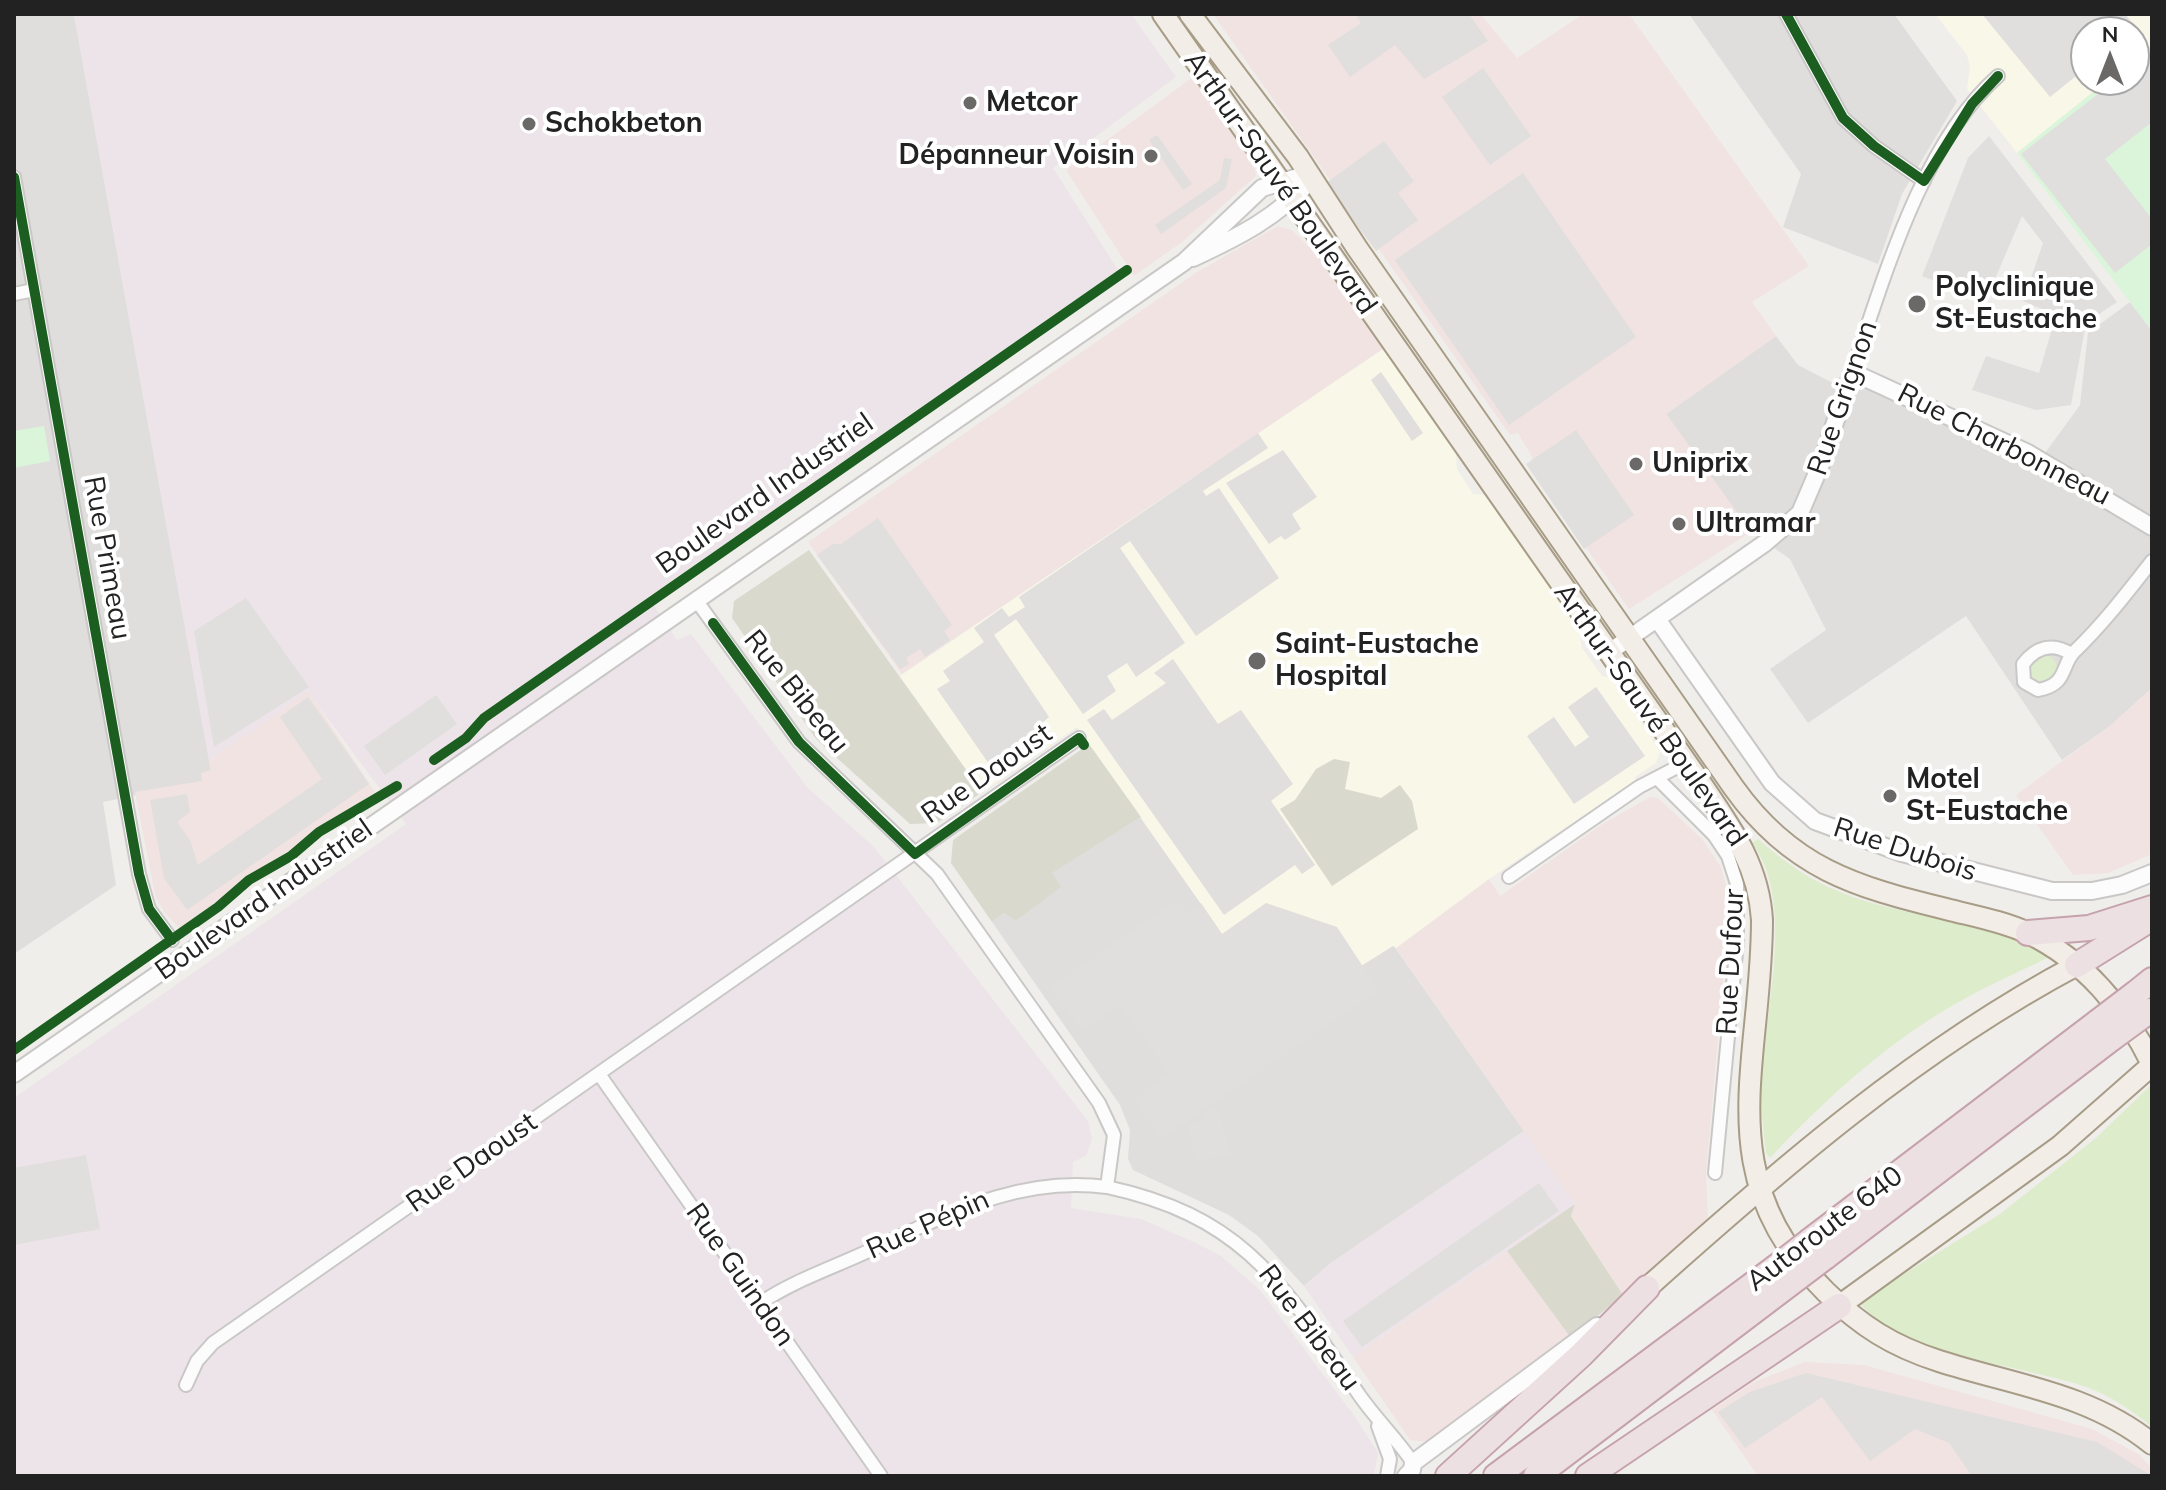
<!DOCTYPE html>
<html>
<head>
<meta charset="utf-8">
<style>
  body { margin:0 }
  #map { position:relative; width:2166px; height:1490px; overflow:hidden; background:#f0eeeb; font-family:Mulish,sans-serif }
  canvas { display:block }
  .frame { position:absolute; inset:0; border:16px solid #222; pointer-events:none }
  .north { position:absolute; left:2070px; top:16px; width:80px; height:80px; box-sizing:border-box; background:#fff; border:2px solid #a7a7a7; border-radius:50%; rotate:0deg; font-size:22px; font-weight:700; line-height:32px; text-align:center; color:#222 }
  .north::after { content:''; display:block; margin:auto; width:28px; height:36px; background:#6a6968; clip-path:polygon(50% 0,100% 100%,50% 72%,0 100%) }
</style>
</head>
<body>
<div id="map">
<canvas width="2166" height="1490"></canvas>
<div class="frame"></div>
<div class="north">N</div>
</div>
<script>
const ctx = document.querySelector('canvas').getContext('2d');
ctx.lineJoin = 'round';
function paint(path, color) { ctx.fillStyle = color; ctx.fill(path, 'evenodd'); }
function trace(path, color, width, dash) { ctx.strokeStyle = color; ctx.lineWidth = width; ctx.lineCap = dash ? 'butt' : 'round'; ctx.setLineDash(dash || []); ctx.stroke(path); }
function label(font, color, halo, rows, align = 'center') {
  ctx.font = font + ' Mulish,sans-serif'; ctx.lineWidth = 8; ctx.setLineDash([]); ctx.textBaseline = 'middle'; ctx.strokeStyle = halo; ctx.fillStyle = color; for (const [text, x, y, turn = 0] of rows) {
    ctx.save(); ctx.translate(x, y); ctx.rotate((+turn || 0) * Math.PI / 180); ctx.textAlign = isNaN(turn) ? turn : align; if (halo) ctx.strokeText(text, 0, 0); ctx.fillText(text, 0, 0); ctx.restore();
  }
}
paint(new Path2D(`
  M 14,14 L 74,14 L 211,770 L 203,781 L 103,802 L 116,885 L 14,954 Z
  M 1689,14 L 1894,14 L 1957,101 L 1902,194 L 1878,264 L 1783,227 L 1801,174 Z
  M 2130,302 L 2152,331 L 2152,688 L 2110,726 L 2062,760 L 1966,616 L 1808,723 L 1770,669 L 1826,630 L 1790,559 L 1751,532 L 1666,414 L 1776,336 L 1798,365 L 1831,382 L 1879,390 L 2037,464 L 2080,405 L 2088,333 Z
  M 1141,817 L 1222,934 L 1394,946 L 1524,1131 L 1331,1263 L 1304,1286 L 1258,1236 L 1229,1215 L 1133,1170 L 1128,1159 L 1130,1130 L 1120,1105 L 992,922 L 1004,913 L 1016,921 L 1060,887 L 1051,873 Z`), '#dfdedc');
paint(new Path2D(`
  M 1213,14 L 1480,14 L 1517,58 L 1583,14 L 1629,14 L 1809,266 L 1752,302 L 1776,336 L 1666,414 L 1751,532 L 1629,609 L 1530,468 L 1532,457 L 1518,433 L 1510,435 Z
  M 1193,77 L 1254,164 L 1256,176 L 1182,242 L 1134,276 L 1066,170 Z
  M 1278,226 L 1292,230 L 1319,257 L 1383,349 L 902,674 L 808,542 L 1197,272 Z
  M 2152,688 L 2152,854 L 2108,873 L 2073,875 L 2016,795 L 2110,726 Z
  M 308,691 L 375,792 L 180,929 L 164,912 L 155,895 L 135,792 L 202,781 L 201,773 L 211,770 L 209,761 Z
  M 1650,797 L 1658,798 L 1702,839 L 1721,867 L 1729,897 L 1727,936 L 1706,1173 L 1708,1221 L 1623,1295 L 1571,1215 L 1575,1204 L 1396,948 L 1489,879 L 1500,896 L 1601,825 Z
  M 1507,1251 L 1571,1338 L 1428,1442 L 1410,1440 L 1353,1357 Z
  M 1804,1362 L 1864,1365 L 2092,1429 L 2140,1455 L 2152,1469 L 2152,1476 L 1758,1476 L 1712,1410 L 1752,1383 Z`), '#f1e3e1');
paint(new Path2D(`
  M 74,14 L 1131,14 L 1176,77 L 1053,168 L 1118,270 L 648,597 L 677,640 L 691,634 L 807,787 L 874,847 L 1088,1121 L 1092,1139 L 1086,1156 L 1073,1162 L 1071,1208 L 1141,1219 L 1194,1242 L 1221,1256 L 1260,1290 L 1355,1417 L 1378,1453 L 1374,1476 L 14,1476 L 14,1098 L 406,824 L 308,692 L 209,761 Z
  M 1524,1131 L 1575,1204 L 1353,1357 L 1304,1286 L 1331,1263 Z`), '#ede4e9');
paint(new Path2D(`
  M 1935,14 L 2152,14 L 2152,45 L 2134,59 L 2134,32 L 2086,32 L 2086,80 L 2108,80 L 2017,153 L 1967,89 L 1970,67 L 1967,55 Z
  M 1383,349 L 1456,453 L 1457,469 L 1473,494 L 1484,495 L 1489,501 L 1578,628 L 1582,648 L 1602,676 L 1614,679 L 1660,752 L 1656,763 L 1635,777 L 1636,780 L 1489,879 L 1396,948 L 1393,946 L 1358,968 L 1222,934 L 1077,727 L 982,792 L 900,676 Z`), '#f8f7e8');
paint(new Path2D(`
  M 809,550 L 982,792 L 937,823 L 910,824 L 816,739 L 732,618 L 734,601 Z
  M 1089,744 L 1141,817 L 1052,873 L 1061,887 L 1016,921 L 1004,913 L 992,922 L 951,863 L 953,840 Z
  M 1334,759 L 1350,762 L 1345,789 L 1381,798 L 1400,785 L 1412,801 L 1418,829 L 1332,886 L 1280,809 L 1295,800 L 1316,769 Z
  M 1575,1204 L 1571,1216 L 1623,1295 L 1571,1338 L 1507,1251 Z`), '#d9d9cd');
paint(new Path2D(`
  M2029 669a14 14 0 1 1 28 0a14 14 0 1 1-28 0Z
  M 1758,839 C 1783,861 1809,880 1840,892 C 1908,920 1986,917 2049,957 C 2021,971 1993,983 1966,998 C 1892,1038 1827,1097 1770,1158 L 1766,1153 C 1764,1133 1761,1112 1761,1091 C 1762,1021 1798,903 1752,843 Z
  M 2152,1084 L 2152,1427 C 2133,1411 2112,1397 2089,1388 C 2025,1365 1901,1356 1859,1302 L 2000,1214 L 2096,1138 Z`), '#ddeccb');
paint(new Path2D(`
  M 2152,45 L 2152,331 L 2017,153 L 2108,80 L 2134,80 L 2134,59 Z
  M 44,426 L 50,461 L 14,468 L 14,431 Z`), '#daf5da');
paint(new Path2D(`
  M 1355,14 L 1469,14 L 1488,41 L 1424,79 L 1395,45 L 1350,77 L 1328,45 L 1361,23 Z
  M 1982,14 L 2125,14 L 2136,27 L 2130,32 L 2086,32 L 2086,68 L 2050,97 Z
  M 2152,51 L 2152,122 L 2105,159 L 2152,219 L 2152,244 L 2115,273 L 2021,154 L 2116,80 L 2134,80 L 2134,66 Z
  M 1483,68 L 1531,136 L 1490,165 L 1442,97 Z
  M 1157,135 L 1192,184 L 1183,190 L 1149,140 Z
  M 1989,136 L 2117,302 L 2086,323 L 2071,405 L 2036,410 L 1972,390 L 1986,356 L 2039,373 L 2056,315 L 2023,301 L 2043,243 L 2022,216 L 1985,302 L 1922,276 L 1968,158 Z
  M 1384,141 L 1414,181 L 1398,193 L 1418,220 L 1376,251 L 1326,183 Z
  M 1224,158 L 1232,159 L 1226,188 L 1161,234 L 1155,225 L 1220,180 Z
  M 1523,173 L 1636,337 L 1509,425 L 1395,260 Z
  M 1381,372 L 1423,433 L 1412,441 L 1371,380 Z
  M 1576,430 L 1634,515 L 1584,549 L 1526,464 Z
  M 1258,433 L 1268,448 L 1203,491 L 1206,496 L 1219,488 L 1279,578 L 1196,636 L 1130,541 L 1120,548 L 1185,643 L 1136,677 L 1127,663 L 1107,676 L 1116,691 L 1083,714 L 1016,619 L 994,635 L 1049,717 L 1043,722 L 1052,735 L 1006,767 L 999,756 L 989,764 L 937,689 L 950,681 L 943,671 L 984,642 L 974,628 L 1002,608 L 1009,617 L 1025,607 L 1019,597 Z
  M 1283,450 L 1317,497 L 1292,514 L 1301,529 L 1285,540 L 1281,536 L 1269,544 L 1226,483 Z
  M 878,518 L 952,625 L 944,631 L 950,640 L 925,657 L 920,649 L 906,658 L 909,664 L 900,669 L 817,555 L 833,544 L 841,544 Z
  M 246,598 L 309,687 L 214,747 L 194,631 Z
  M 1173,659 L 1218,724 L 1241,710 L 1293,784 L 1271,801 L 1315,865 L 1302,874 L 1295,865 L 1224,915 L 1087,720 L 1104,709 L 1112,720 L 1166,683 L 1154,673 Z
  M 1596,687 L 1645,756 L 1574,804 L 1527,736 L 1554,717 L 1575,747 L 1589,737 L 1568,707 Z
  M 436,695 L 457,724 L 385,775 L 364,746 Z
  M 308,697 L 369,784 L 187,910 L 164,878 L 150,800 L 187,794 L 190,812 L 177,822 L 190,840 L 198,865 L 322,779 L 280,717 Z
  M 1178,900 L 1188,913 L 1201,903 L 1222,934 L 1266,903 L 1337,927 L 1379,991 L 1160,1139 L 1134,1099 L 1168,1073 L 1120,1005 L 1081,1031 L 1049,987 Z
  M 1218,1108 L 1230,1155 L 1196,1162 L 1188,1125 L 1204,1119 L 1203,1112 Z
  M 86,1155 L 100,1229 L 14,1245 L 14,1168 Z
  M 1539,1183 L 1559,1211 L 1362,1347 L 1343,1321 Z
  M 1806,1373 L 2097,1442 L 2152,1476 L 1972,1476 L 1949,1443 L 1915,1429 L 1870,1461 L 1822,1397 L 1745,1448 L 1718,1412 L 1750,1392 Z`), '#e0dfde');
const minor = new Path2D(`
  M 1786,14 L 1843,118 L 1874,146 L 1924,181
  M 14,177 L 139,874 L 149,909 L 172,940
  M 14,294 L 34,290
  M 1852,372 C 1884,278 1922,143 1998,76
  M 696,600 L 799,742 L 937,874 L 1099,1103 L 1114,1135 L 1107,1187 C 1246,1217 1284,1286 1360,1396 C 1376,1419 1397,1439 1413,1463
  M 2071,654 C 2053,642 2036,647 2023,664 L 2024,682 L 2038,690 C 2068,685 2061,665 2074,652 C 2103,624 2127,593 2152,561
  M 1658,779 L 1714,835 L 1728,856 L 1737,884 L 1737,942 L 1715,1173
  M 1509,877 L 1639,787 L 1685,763
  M 599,1074 L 881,1476
  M 759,1304 C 791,1282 829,1269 864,1253 C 943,1217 1017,1175 1107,1187
  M 186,1385 L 197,1361 L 213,1343 L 1079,738
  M 1378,1426 L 1390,1459 L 1387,1476`);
const tertiary = new Path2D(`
  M 1193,258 C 1240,236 1276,218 1312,179
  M 1657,619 L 1772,783 L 1815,821 L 1902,853 L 2052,891 L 2092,891 L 2122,885 L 2152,873
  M 1608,653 L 1765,543 L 1800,513 L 1821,464 L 1852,372 L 2028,453 L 2152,527
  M 14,1074 L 1184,262 L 1262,188 L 1308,174
  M 1406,1476 L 1412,1470 L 1413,1463 L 1597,1326`);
const primary = new Path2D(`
  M 1163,14 L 1700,782 C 1730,826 1759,865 1762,920 C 1762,1064 1707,1175 1826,1292 C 1861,1326 1892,1346 1939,1361 C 2013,1385 2089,1393 2152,1444
  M 1190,14 L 1298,157 L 1357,248 L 1734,788 C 1791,868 1855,887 1946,909 C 1973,916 2002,921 2028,933 C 2084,960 2125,1009 2152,1064
  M 1647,1288 C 1781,1168 1917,1050 2077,965
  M 1839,1306 L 2060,1146 L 2152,1065`);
const motorway = new Path2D(`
  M 2028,933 L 2089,928 L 2152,908
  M 2077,965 L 2152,918
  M 2136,993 L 2152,980
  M 1811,1240 L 2098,1022
  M 1825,1257 L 2112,1038
  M 1448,1476 L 1581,1355 L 1647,1288
  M 1496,1476 L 1775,1268
  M 1536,1476 L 1788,1285
  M 1588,1476 L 1839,1306`);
trace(minor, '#c9c8c7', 16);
trace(tertiary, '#c9c8c7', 20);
trace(primary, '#a79c86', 24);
trace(motorway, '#c5a2ac', 28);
trace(minor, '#fdfcfc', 12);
trace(tertiary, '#fdfcfc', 16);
trace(primary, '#f3ede7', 20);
trace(motorway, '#ece0e2', 24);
const motorwayBridge = new Path2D(`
  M 2098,1022 L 2136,993
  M 2112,1038 L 2149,1011
  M 1775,1268 L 1811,1240
  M 1788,1285 L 1825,1257`);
trace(motorwayBridge, '#c5a2ac', 28, []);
trace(motorwayBridge, '#ece0e2', 24);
trace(new Path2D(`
  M 1786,14 L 1843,118 L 1874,146 L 1924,181 L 1972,104 L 1998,76
  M 14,177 L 139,874 L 149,909 L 172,940
  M 713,623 L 799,742 L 915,854 L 1079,738 L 1084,745
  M 434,760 L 466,738 L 484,718 L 1127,270
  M 14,1050 L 218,907 L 249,880 L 291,856 L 319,832 L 397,786`), '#1b5e20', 10);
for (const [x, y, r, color] of [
  [970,103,8,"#6a6968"],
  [529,124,8,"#6a6968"],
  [1151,156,8,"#6a6968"],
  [1917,304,10,"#6a6968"],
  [1636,464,8,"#6a6968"],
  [1679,524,8,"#6a6968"],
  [1257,661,10,"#6a6968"],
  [1890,796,8,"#6a6968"]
]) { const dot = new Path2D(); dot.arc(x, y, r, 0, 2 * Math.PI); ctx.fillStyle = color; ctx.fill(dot); trace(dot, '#fff', 3); }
label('bold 28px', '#222', '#fff', [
  ["Metcor",986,103],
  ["Schokbeton",545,124],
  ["Dépanneur Voisin",1135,156,"right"],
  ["Polyclinique",1935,288],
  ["St-Eustache",1935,320],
  ["Uniprix",1652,464],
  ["Ultramar",1695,524],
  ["Saint-Eustache",1275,645],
  ["Hospital",1275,677],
  ["Motel",1906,780],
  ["St-Eustache",1906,812]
], 'left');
label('28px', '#222', '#fff', [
  ["Arthur-Sauvé Boulevard",1280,183,55],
  ["Rue Grignon",1843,398,-71],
  ["Rue Charbonneau",2004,445,27],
  ["Boulevard Industriel",765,494,-35],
  ["Rue Primeau",107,558,80],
  ["Rue Bibeau",796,692,51],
  ["Arthur-Sauvé Boulevard",1650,715,55],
  ["Rue Daoust",987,774,-35],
  ["Rue Dubois",1905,850,18],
  ["Boulevard Industriel",264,900,-35],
  ["Rue Dufour",1731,962,-87],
  ["Rue Daoust",472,1163,-35],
  ["Rue Pépin",928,1225,-24],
  ["Autoroute 640",1825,1229,-37],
  ["Rue Guindon",740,1275,55],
  ["Rue Bibeau",1309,1328,53]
]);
</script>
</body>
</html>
